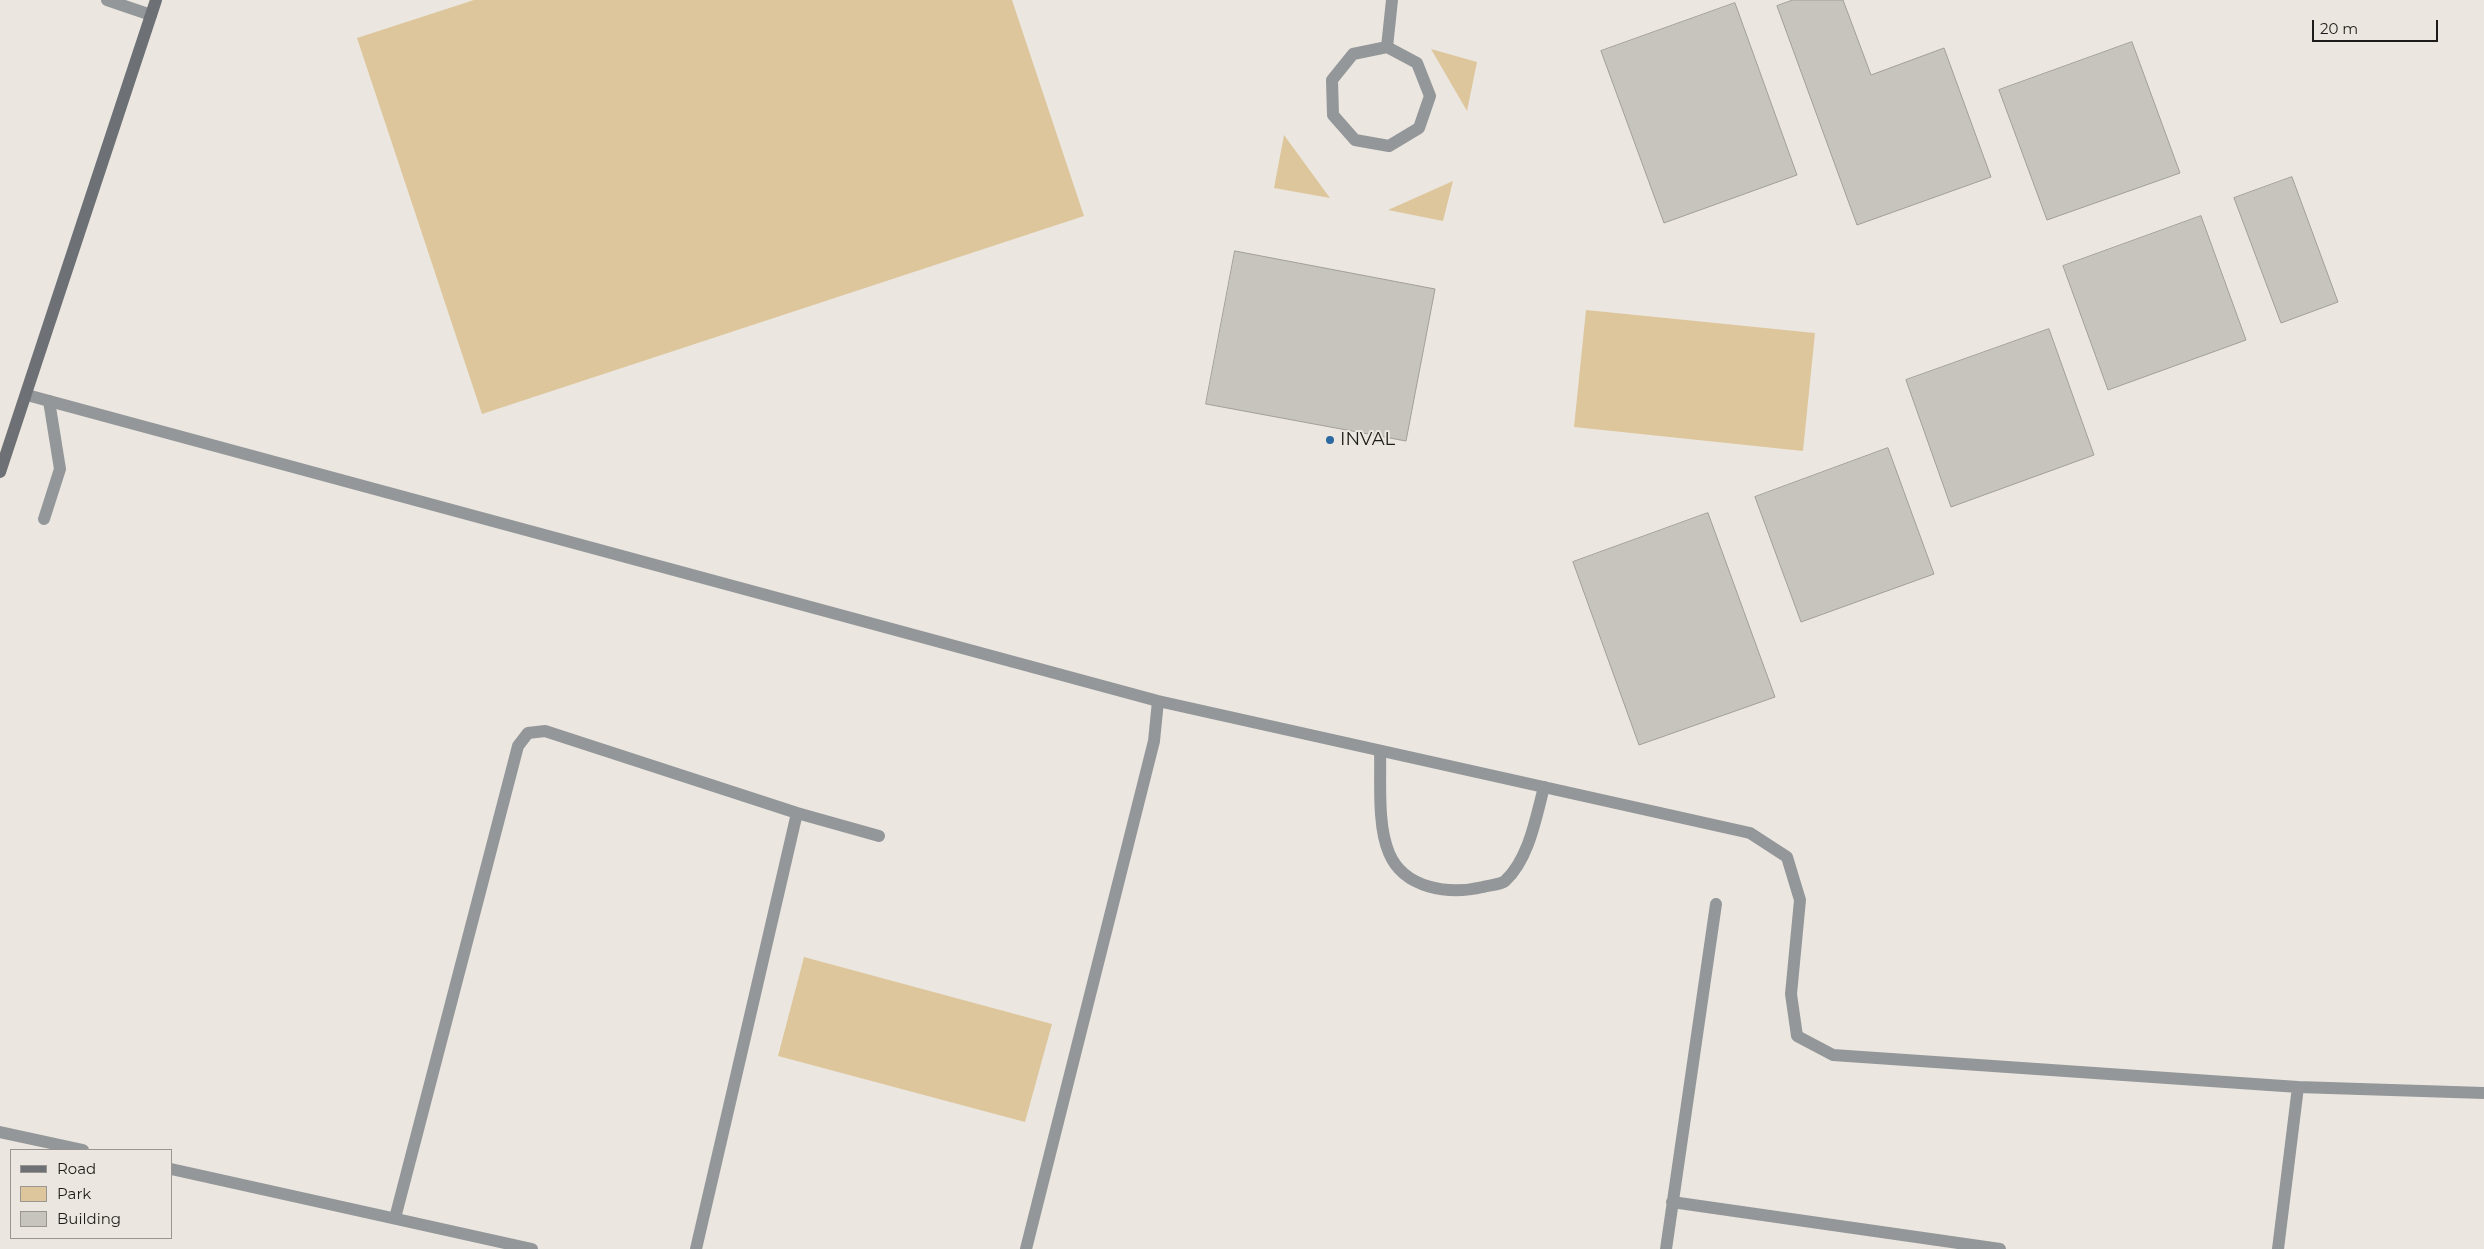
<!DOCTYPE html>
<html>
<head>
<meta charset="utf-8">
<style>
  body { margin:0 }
  #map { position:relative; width:2484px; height:1249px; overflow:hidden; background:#ebe7e0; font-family:Montserrat,sans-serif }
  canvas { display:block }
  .legend { position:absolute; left:10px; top:1149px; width:162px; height:90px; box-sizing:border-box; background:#ebe7e0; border:1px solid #999691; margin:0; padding:6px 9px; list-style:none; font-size:15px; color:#1e1c1a }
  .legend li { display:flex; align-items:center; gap:10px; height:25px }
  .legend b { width:25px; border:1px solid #999691 }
  .scale { position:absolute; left:2312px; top:20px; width:126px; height:22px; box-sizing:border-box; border:2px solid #1e1c1a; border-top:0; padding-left:6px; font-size:15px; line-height:18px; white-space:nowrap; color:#1e1c1a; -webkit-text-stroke:4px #ebe7e0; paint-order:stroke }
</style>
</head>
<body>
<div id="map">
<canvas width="2484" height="1249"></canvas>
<ul class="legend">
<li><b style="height:6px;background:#6d7074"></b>Road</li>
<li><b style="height:14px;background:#dec69c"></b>Park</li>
<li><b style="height:14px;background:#c7c4bd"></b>Building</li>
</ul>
<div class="scale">20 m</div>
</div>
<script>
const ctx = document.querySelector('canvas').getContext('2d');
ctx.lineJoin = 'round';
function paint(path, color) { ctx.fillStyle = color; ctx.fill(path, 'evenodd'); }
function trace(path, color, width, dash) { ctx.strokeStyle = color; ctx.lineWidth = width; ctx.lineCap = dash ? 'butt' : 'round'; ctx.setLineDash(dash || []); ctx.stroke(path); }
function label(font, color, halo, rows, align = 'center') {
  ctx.font = font + ' Montserrat,sans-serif'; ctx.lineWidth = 4; ctx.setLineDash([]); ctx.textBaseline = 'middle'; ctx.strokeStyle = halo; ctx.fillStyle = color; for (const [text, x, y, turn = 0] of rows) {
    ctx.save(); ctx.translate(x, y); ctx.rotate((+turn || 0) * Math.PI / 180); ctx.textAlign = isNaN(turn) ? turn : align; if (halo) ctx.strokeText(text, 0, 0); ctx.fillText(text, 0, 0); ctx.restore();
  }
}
paint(new Path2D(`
  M 474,0 L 1012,0 L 1084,216 L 482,414 L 357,38 Z
  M 1431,49 L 1477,62 L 1467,111 Z
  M 1284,135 L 1330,198 L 1274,188 Z
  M 1453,181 L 1443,221 L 1388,210 Z
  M 1586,310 L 1815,333 L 1803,451 L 1574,427 Z
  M 804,957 L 1052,1024 L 1025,1122 L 778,1056 Z`), '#dec69c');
const building = new Path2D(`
  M 1793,0 L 1843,0 L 1871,75 L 1944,48 L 1991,177 L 1857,225 L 1777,6 Z
  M 1735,3 L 1797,175 L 1664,223 L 1601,51 Z
  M 2132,42 L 2180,173 L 2047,220 L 1999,90 Z
  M 2292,177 L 2338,302 L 2281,323 L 2234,198 Z
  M 2201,216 L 2246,340 L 2108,390 L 2063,266 Z
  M 1235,251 L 1435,289 L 1406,441 L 1206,404 Z
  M 2049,329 L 2094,455 L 1951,507 L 1906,380 Z
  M 1888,448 L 1934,574 L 1801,622 L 1755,497 Z
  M 1708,513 L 1775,697 L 1639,745 L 1573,562 Z`);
paint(building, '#c7c4bd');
trace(building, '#a29e98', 1);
trace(new Path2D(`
  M 107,0 L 151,15
  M 1387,47 L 1417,63 L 1430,96 L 1419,128 L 1389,146 L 1355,140 L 1333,115 L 1332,80 L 1353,54 Z
  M 1387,47 L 1392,0
  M 44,519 L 60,469 L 49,401
  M 1380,751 C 1381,781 1377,825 1389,853 C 1404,889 1449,895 1483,887 C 1489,885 1500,885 1505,881 C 1529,859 1536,817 1544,787`), '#949799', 12);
trace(new Path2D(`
  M 27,395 L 1158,701 L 1750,833 L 1787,857 L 1800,900 L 1791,994 L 1797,1036 L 1833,1055 L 2298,1087 L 2484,1093
  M 0,1132 L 83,1150
  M 171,1169 L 532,1249
  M 1672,1202 L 2000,1249
  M 395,1218 L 518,746 L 528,733 L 545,731 L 797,813 L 879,836
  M 696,1249 L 797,813
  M 1026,1249 L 1154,741 L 1158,701
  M 1666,1249 L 1716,904
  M 2278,1249 L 2298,1087`), '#949799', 12);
trace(new Path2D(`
  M 0,472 L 156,0`), '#6d7074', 12);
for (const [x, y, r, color] of [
  [1330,440,5,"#2c69a0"]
]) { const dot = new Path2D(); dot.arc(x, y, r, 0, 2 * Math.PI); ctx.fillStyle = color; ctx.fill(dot); trace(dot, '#ebe7e0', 2); }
label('18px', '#1e1c1a', '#ebe7e0', [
  ["INVAL",1340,440]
], 'left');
</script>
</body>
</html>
